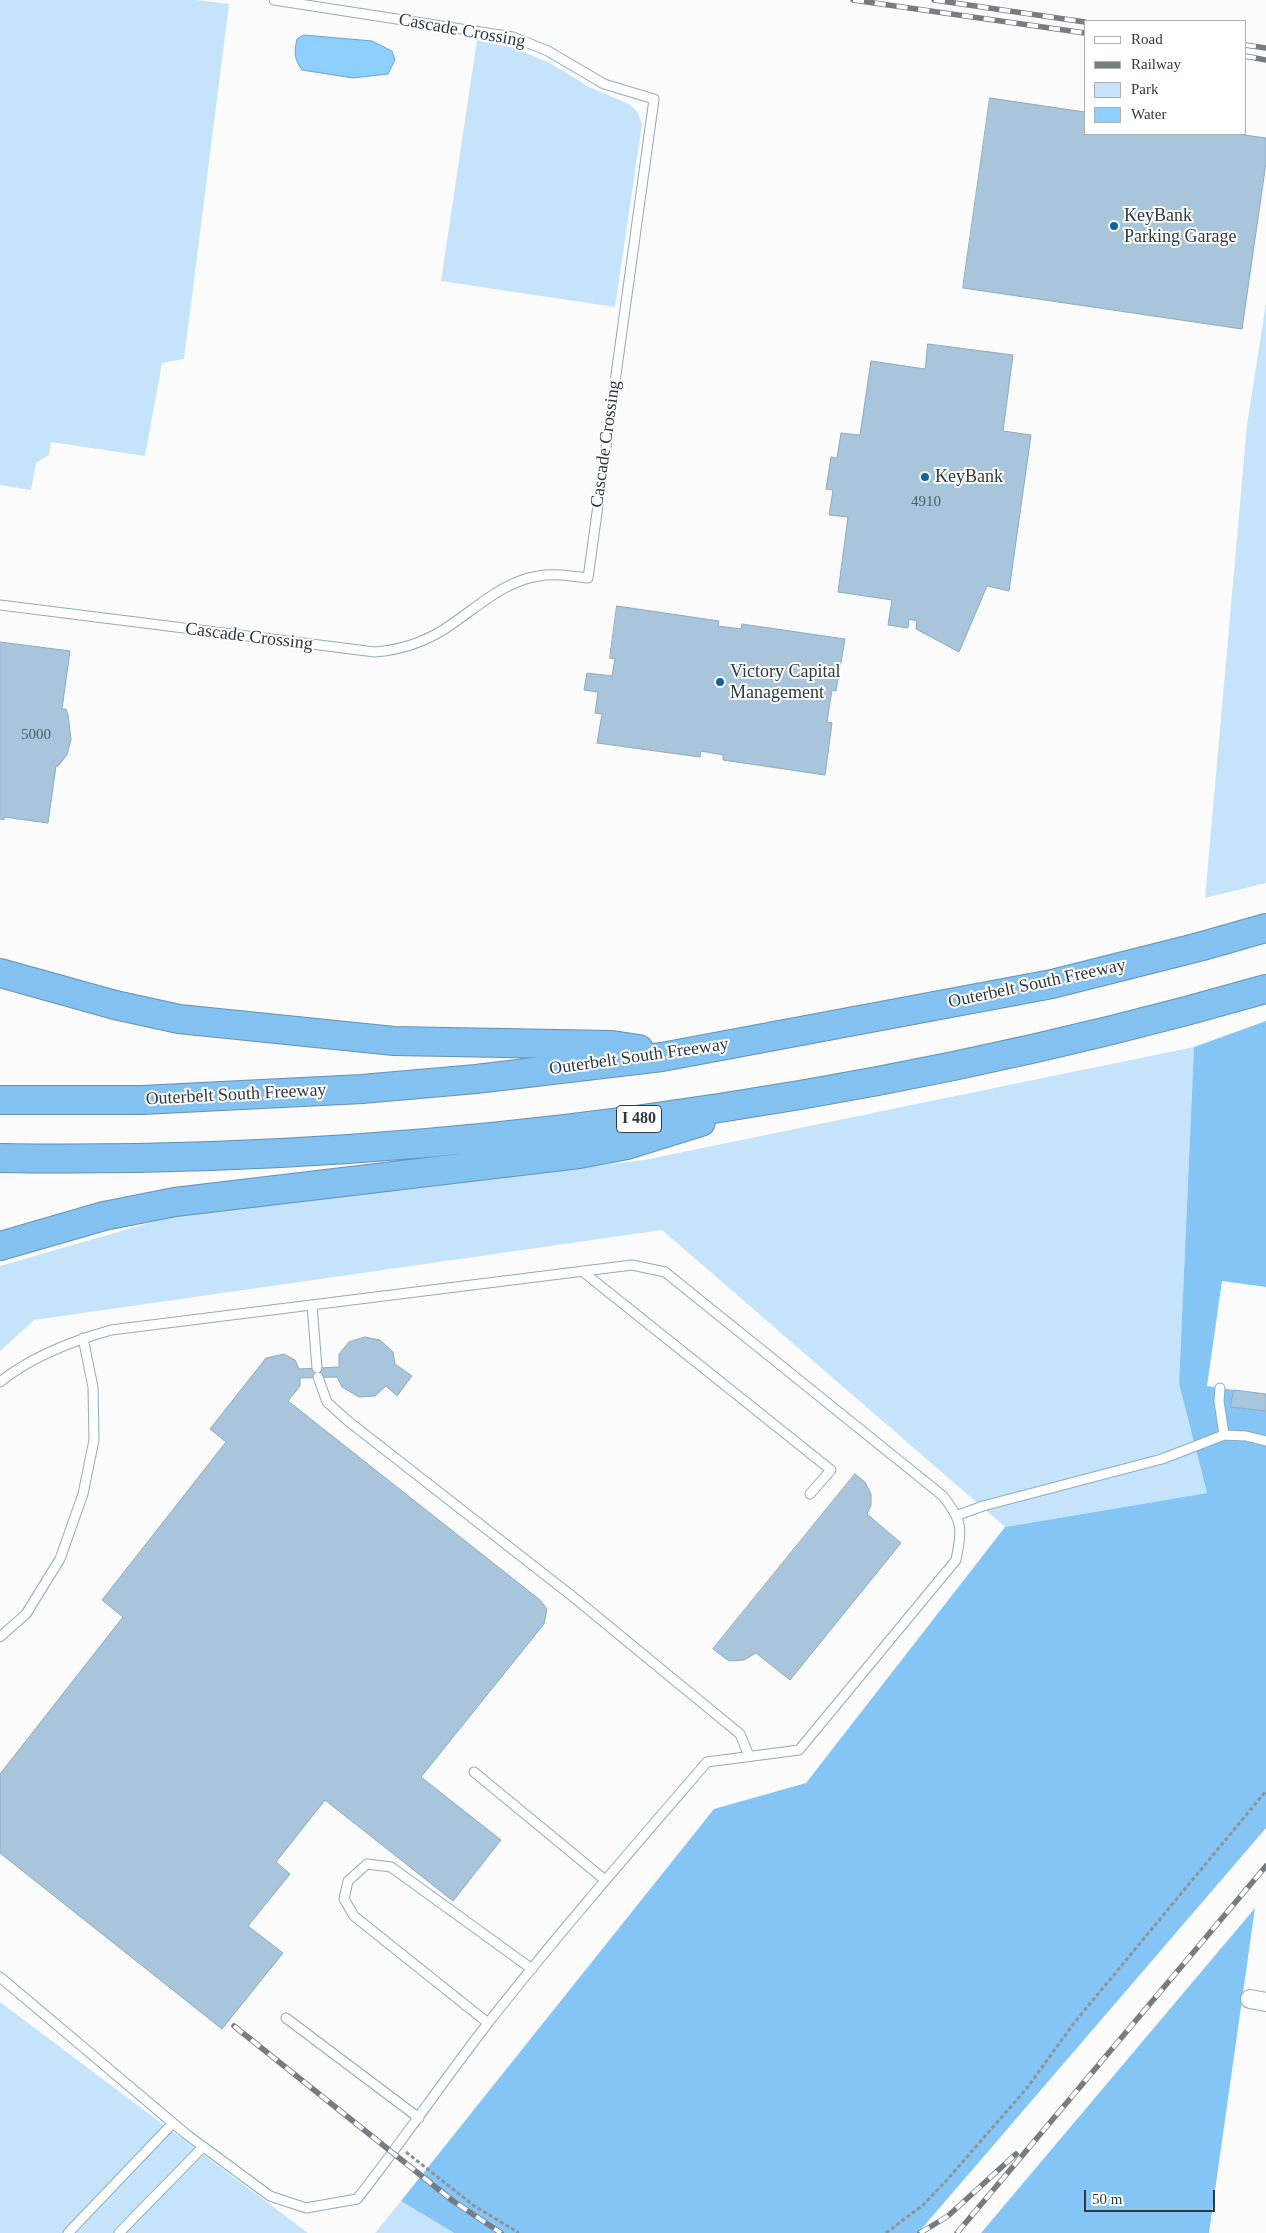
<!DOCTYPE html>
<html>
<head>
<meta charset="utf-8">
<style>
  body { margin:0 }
  #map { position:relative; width:1266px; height:2233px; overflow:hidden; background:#fbfbfb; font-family:"Times New Roman",serif }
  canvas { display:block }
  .legend { position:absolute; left:1084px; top:20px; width:162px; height:115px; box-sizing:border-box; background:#fff; border:1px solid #abb0b3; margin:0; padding:6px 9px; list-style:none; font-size:15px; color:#2d3942 }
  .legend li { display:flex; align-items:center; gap:10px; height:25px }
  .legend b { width:25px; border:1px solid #abb0b3 }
  .scale { position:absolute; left:1084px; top:2190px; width:131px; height:22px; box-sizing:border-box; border:2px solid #2d3942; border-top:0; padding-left:6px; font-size:15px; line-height:18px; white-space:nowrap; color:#2d3942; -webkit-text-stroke:4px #fff; paint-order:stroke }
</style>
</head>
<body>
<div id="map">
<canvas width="1266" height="2233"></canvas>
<ul class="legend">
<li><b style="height:6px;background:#fff"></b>Road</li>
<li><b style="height:6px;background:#757d83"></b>Railway</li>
<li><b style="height:14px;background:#c5e4fc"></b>Park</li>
<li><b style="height:14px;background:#8dcfff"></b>Water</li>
</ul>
<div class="scale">50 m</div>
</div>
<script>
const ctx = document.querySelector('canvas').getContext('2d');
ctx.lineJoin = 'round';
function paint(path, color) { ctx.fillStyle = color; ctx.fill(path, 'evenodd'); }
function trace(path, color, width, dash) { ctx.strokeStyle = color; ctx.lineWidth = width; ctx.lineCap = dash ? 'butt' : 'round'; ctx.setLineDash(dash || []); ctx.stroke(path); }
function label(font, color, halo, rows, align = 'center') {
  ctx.font = font + ' "Times New Roman",serif'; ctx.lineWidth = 4; ctx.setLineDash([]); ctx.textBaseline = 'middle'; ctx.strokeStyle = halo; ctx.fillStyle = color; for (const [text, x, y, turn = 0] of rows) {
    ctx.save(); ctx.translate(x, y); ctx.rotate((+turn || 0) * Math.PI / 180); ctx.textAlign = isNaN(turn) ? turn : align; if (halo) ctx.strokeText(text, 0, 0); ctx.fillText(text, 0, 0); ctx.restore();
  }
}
paint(new Path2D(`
  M 0,0 L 197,0 L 229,4 L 184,359 L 162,363 L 145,456 L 51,442 L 49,455 L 36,463 L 31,490 L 0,485 Z
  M 477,40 L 514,48 L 550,63 L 589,87 L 629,104 L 637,111 L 642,124 L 615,307 L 441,281 Z
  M 1266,303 L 1266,883 L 1205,898 L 1247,425 Z
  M 1194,1047 L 1179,1384 L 1207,1493 L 1005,1527 L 662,1230 L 34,1320 L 0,1351 L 0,1266 L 170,1217 L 644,1160 Z
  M 0,2002 L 308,2233 L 0,2233 Z
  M 401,2201 L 454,2233 L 375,2233 Z`), '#c5e4fc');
paint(new Path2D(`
  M 1266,1021 L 1266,1287 L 1222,1281 L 1207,1386 L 1234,1390 L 1231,1407 L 1266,1411 L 1266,1828 L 918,2233 L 454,2233 L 401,2201 L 714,1809 L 806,1783 L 1005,1527 L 1207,1493 L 1179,1384 L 1194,1047 Z
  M 1255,1908 L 1209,2233 L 981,2233 Z`), '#84c5f5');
const water = new Path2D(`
  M 304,35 L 372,41 L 392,51 L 395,60 L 388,74 L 353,78 L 302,70 C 294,59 294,52 297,39 Z`);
paint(water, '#8dcfff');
trace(water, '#70a2c6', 1);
const building = new Path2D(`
  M 990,98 L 1085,112 L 1085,134 L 1237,134 L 1266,138 L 1266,163 L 1242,329 L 963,288 Z
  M 928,344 L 1013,355 L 1003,431 L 1031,435 L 1009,591 L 987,586 L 959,652 L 916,629 L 917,621 L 909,619 L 908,628 L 888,625 L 892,600 L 838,592 L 848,517 L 829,515 L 833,490 L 826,489 L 831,457 L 837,458 L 841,433 L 860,435 L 871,361 L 925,369 Z
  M 617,606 L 719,621 L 718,626 L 741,629 L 742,624 L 845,639 L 836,691 L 832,690 L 827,722 L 832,723 L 825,775 L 723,760 L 723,755 L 701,751 L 700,757 L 597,743 L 602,714 L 595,713 L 598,692 L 584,690 L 587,673 L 612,676 L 615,659 L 610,658 Z
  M 0,642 L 70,651 L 62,709 L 66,709 L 68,715 L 71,739 L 67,755 L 58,766 L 56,766 L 48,823 L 4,817 L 4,820 L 0,819 Z
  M 365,1337 L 380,1340 L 393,1352 L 395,1364 L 412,1376 L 397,1396 L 386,1386 L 375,1396 L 359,1397 L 342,1387 L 337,1377 L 300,1378 L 300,1386 L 288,1401 L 540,1600 L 547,1609 L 544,1624 L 421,1777 L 501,1840 L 453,1901 L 325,1800 L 276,1862 L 290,1874 L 248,1926 L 283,1953 L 222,2029 L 0,1853 L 0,1774 L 123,1617 L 102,1600 L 226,1442 L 210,1429 L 266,1358 L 284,1354 L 295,1360 L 299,1369 L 339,1367 L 339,1354 L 349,1342 Z
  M 1234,1390 L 1266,1394 L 1266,1411 L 1231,1407 Z
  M 855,1474 L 865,1482 L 871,1494 L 871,1505 L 867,1514 L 901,1543 L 790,1680 L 756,1653 L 744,1660 L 729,1661 L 713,1649 Z`);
paint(building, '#a8c5dc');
trace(building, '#8daac0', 1);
const service = new Path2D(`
  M 0,605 L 375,652 C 400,650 422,643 443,630 C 475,610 499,583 538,576 C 555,573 572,576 588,578 L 654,99 L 604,84 L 548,51 L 513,37 L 274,0
  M 582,1271 L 831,1470 L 810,1494
  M 312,1305 L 317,1368
  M 318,1377 L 327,1402 L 348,1421 L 572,1596 L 740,1734 L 749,1756
  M 0,1382 C 32,1356 72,1341 111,1330 L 632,1265 L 665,1272 L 943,1496 C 963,1522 962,1528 956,1560 L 799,1750 L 707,1762 C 633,1848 558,1934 488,2023 C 443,2081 402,2142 357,2199 L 306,2208 L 270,2196 L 186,2134 L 0,1977
  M 1220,1388 L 1219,1401 L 1224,1435
  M 958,1515 L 983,1506 L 1162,1459 L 1224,1435 L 1246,1436 L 1266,1441
  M 0,1637 L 26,1614 L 60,1559 L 83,1494 L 94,1440 L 93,1387 L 83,1338
  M 474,1772 L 605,1880
  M 286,2018 L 419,2118
  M 488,2023 L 354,1916 L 344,1899 L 348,1881 L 367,1864 L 391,1867 L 532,1969
  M 68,2233 L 173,2123
  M 119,2233 L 203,2147`);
const minor = new Path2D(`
  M 1250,1999 L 1266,2002`);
const motorway = new Path2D(`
  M 0,973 L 115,1005 L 179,1019 L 394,1041 L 612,1045 L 639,1049
  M 0,1100 L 142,1100 L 362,1089 L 476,1079 L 662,1057 L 1052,984 L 1199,947 L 1266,928
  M 0,1158 C 420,1165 862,1105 1266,989
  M 0,1246 L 104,1216 L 175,1202 L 579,1154 L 627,1145 L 701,1122`);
trace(service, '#8eabc1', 11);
trace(minor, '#8eabc1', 20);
trace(motorway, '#6491b3', 30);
trace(new Path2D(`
  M 406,2152 L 473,2205 L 519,2233
  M 886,2233 L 923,2205 L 946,2181 L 1027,2088 L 1074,2023 L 1266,1791`), '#8d9498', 3, [4, 2.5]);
trace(service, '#fff', 9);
trace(minor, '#fff', 18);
trace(motorway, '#82c1f0', 28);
const rail = new Path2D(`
  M 853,0 L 1085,33
  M 934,0 L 1085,22
  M 1245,45 L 1266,48
  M 1245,56 L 1266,60
  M 234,2026 L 453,2201 L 501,2233
  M 920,2233 L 948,2216 L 1016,2154
  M 957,2233 L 1266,1866`);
trace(rail, '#757d83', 5.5);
trace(rail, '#fff', 4, [11]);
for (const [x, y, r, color] of [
  [1114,226,5,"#0f6596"],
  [925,477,5,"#0f6596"],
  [720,682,5,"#0f6596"]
]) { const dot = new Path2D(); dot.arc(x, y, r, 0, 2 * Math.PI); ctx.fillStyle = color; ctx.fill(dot); trace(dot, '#fff', 2); }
label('15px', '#4c5c68', null, [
  ["4910",926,502],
  ["5000",36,735]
]);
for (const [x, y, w] of [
  [639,1119,45]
]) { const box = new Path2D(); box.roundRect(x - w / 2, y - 13.5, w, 27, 4); ctx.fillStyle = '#fff'; ctx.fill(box); trace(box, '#2d3942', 1); }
label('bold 16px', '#2d3942', null, [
  ["I 480",639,1119]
]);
label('18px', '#2d3942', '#fff', [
  ["Cascade Crossing",462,31,10],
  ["Cascade Crossing",606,444,-82],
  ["Cascade Crossing",249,637,7],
  ["Outerbelt South Freeway",1037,984,-12],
  ["Outerbelt South Freeway",639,1057,-8],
  ["Outerbelt South Freeway",236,1095,-3]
]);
label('18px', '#2d3942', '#fff', [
  ["KeyBank",1124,216],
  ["Parking Garage",1124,237],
  ["KeyBank",935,477],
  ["Victory Capital",730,672],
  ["Management",730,693]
], 'left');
</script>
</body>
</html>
